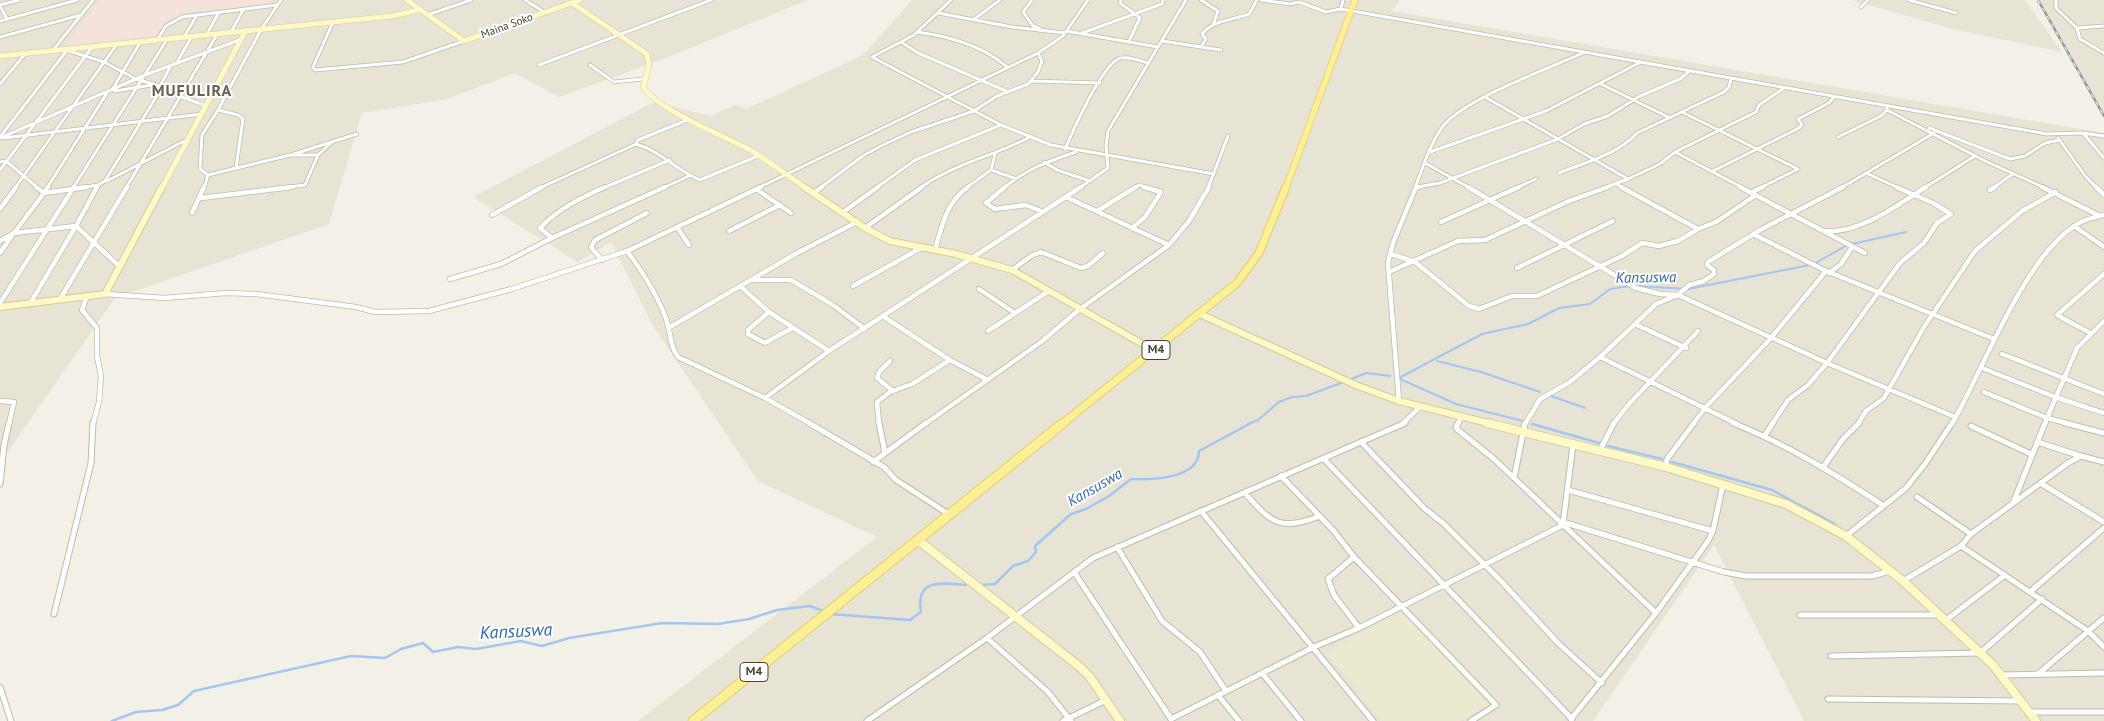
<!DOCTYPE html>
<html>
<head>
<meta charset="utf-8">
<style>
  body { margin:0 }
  canvas { display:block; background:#f3f1e7 }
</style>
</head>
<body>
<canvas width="2104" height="721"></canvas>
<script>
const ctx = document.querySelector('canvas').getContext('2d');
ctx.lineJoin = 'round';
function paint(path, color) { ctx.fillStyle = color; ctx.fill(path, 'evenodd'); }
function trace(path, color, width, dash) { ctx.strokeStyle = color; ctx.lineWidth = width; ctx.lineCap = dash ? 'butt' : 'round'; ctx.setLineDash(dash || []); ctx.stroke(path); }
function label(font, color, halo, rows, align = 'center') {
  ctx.font = font + ' "PT Sans",sans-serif'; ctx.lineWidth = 4; ctx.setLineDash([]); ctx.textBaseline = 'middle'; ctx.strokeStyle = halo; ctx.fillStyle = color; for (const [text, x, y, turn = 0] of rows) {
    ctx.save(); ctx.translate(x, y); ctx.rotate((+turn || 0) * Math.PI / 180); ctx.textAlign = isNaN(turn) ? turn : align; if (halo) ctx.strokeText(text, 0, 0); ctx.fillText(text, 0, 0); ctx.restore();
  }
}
paint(new Path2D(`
  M 0,0 L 808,0 L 661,60 L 559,97 L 515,73 L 447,99 L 362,113 L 329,224 L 115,298 L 0,463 Z
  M 912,0 L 1400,0 L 1392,11 L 2104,133 L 2104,721 L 1804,721 L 1714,545 L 1593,721 L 638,721 L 877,537 L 758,481 L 653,326 L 611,242 L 578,262 L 473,197 L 654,102 L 710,116 L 736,105 L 746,109 L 863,55 Z
  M 1851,0 L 2025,0 L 2062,52 L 1949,28 Z
  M 2038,0 L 2104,0 L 2104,112 L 2073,61 Z`), '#e7e4d5');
paint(new Path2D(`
  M 1402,611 L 1488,705 L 1460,721 L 1382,721 L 1326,652 Z`), '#ece9d1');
paint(new Path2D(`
  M 100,0 L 273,0 L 271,4 L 181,13 L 179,17 L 167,19 L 156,36 L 64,46 Z`), '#f4e2db');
trace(new Path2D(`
  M 1852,244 L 1906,232
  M 1814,264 L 1847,245
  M 1635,286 L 1688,289 L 1810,265
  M 1437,361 L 1481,372 L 1540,392
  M 1399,378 L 1482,334 L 1528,324 L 1559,308 L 1590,304 L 1610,289 L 1630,286
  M 1400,379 L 1456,404 L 1523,421
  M 1349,380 L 1366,373 L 1390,376
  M 1551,396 L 1585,408
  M 1248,424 L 1258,420 L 1279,402 L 1292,397 L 1306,396 L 1341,383`), '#a4c6f0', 2);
trace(new Path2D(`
  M 1532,424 L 1599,443
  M 1608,446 L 1662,459
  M 1672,462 L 1772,490 L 1835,524
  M 980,585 L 995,584 L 1013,566 L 1028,561 L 1036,552 L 1035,546 L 1071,514 L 1086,509 L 1109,496 L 1131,479 C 1151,480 1199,479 1199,451 L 1251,423
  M 830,614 L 910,620 L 921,612 C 915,578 942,583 966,585
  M 112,721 L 136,712 L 162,710 L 178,705 L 194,691 L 351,656 L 385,658 L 401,649 L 423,643 L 433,652 L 458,647 L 476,649 L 521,641 L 542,646 L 569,638 L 662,623 L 718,624 L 749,619 L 777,610 L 810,606 L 823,611`), '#a4c6f0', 2.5);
const streetFar2 = new Path2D(`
  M 525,0 L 544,12
  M 951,0 L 914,35 L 872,57 L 1001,125 L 1051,145 L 1214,174
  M 1032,0 L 1023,12 L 1033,26 L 1040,29
  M 1121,0 L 1120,3 L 1140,18 L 1129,41
  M 1201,0 L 1218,11 L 1213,25
  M 1261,0 L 1290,4 L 1299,2 L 1326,12 L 1341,9 L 2047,134 L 2083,133 L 2104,136
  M 1909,0 L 1956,13
  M 2056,0 L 2056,8 L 2077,28 L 2080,39 L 2104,53
  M 0,5 L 19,0
  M 0,6 L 7,19
  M 1861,7 L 1868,0
  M 1341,9 L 1343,0
  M 938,13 L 1012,27 L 1065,33
  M 427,15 L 471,0
  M 973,20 L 1000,0
  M 0,21 L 77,0
  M 333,22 L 313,67 L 315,70 L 403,62 L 464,41
  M 2077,28 L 2104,26
  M 1066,31 L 1158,47
  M 231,32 L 243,10
  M 917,32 C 948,36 983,46 1007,67
  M 1082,33 L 1162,4 L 1163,0
  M 207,34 L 219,12
  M 0,37 L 81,15
  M 184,37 L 197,15
  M 157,40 L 166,26 L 182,17 L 277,5
  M 1162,41 L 1201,47 L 1206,39 L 1202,34 C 1213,20 1233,20 1249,14 L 1257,0
  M 901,42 L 918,53 L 1006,91
  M 1201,47 L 1221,50
  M 53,50 L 93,0
  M 66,50 L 104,62 L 136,79 L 160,86 L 161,89 L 206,106
  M 176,64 L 192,36
  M 539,65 L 711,0
  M 590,65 L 614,82 L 643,79
  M 1031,81 L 1100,83
  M 0,84 L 26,53
  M 1601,84 L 1670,118
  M 160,86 L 170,67
  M 112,90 L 141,41
  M 115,91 L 152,85
  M 1485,97 L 1628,179 L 1604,188
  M 1887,106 L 1887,110 L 1983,160 L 2045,188
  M 218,110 L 202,135 L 200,169 L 208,175 L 290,155 L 318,155
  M 1682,112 L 1757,149 L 1797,129 L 1802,125 L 1798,119 L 1829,103 L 1834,97
  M 1929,128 L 2010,159 L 2025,156 L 2045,143 L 2060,140
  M 2083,133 L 2104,158
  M 0,137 L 68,49
  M 1838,137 L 1881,116 L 1887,110
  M 0,138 L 145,75 L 242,39
  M 4,138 L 202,114
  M 2058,138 L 2086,177 L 2097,188
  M 636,144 L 638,140 L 690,119
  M 1065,149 C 1073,130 1101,68 1118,59 C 1126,55 1140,61 1148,63
  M 1430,152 L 1546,111 L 1639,63
  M 1675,152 L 1743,188
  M 294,154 L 357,134
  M 0,162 L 6,161 L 38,188
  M 1044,162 L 1057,170 L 1090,181
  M 1425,163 L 1470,188
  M 236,168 L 243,119 L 238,115 L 218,110 L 262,28 L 281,0
  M 0,170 L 93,46
  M 991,170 L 1014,178
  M 1713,171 L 1757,149 L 1798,169 L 1760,188
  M 1559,173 C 1586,162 1617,155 1637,133 L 1724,92 L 1729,87 L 1731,79
  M 1866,173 L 1899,188
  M 1628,179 L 1660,164 L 1675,152 L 1756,112 L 1759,105 L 1784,88
  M 107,181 L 188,139
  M 98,185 L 105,181 L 161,89
  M 1618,185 L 1623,188
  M 1417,187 L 1440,183 L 1558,139 L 1584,124 L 1608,116 L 1638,97 L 1680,79 L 1688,72
  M 15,188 L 117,44
  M 47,188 L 107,93
  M 73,188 L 168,38
  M 79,188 L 98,185 L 96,188
  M 126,188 L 218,33
  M 204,188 L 208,175
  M 282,188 L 305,185 L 318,155 L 331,143
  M 540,188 L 636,144 C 661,151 677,171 700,180 L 758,156
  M 603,188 L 670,160
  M 663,188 L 691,175
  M 758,188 L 1038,53 L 1063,36 L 1088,0
  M 820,188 L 864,155 L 885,144 L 911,132 L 974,111 L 997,96 L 1028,84 L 1038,72 L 1042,61 L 1038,53
  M 876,188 L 915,160 L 1001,125
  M 920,188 C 953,164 994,156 1030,137
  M 966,188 L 991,170 L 995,154
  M 1004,188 C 1026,169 1049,161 1076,152
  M 1079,188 L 1108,168 L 1106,146 L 1108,131 L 1186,0
  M 1134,188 L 1139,185 L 1148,188
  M 1208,188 L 1228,136
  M 1415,188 C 1423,167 1430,143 1444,125 C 1465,99 1549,68 1583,53
  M 1516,188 L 1536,179
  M 1841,188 L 1934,133
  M 1924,188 L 1975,156
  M 1993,188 L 2013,174`);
const streetFar1 = new Path2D(`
  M 36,187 L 44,193
  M 1005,187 L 986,203 L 995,209 L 1026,205 L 1043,212
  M 1417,187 L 1419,187
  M 1468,187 L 1636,288 L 1660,294 L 1678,295 L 1827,363 L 1955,417
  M 1621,187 L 1698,229
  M 1740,187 L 1865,253
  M 2042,187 L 2098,215
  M 2096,187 L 2104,195
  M 756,189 L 791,213
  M 1990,190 L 1995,187
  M 815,192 L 822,187
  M 1752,192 L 1763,187
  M 44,193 L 14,233 L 76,226 L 97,187
  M 44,193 L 48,187
  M 44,193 L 87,187
  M 201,198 L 292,187
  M 0,209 L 16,187
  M 1097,211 L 1136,187
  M 843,212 L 878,187
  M 192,213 L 204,187
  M 492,215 L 542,187
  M 1441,222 L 1519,187
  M 2074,226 L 2104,247
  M 677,227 L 689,245
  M 865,228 L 922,187
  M 1132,228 L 1145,217 L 1161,192 L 1144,187
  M 729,231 L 780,205
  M 1824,231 C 1860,234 1897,205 1926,187
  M 1755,235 L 1826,271 L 1994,339
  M 552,238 L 540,228 C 558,209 582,197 605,187
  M 0,241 L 14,233 L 0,253
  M 1169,245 L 1189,221 L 1209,187
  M 935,250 C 942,225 946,203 968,187
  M 627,251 C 642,271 656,293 665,316 C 671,329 669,346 678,357 L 765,398 L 811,424
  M 1391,254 L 1415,262 L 1469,306 L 1479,309 L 1512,296 L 1537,296 L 1622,256 L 1642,243 L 1659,246 L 1678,241 L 1698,229 L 1716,222 L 1756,195
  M 602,260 L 591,247 L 595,240 L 647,213
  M 1517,268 L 1613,221
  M 1012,270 L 1031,256 L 1041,252 L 1081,268 L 1088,266 L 1103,253
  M 1389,272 L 1458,241 L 1485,240 L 1569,201 L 1608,187
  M 1829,273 L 1841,264 L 1852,247
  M 450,279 L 501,264 L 552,238 L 665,187
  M 754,280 L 791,280 L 833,305 L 865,329
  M 740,286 L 769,312 L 829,351
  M 853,286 L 921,248
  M 979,289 L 1015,313
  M 105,294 L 165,298 L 226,293 L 256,294 L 356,307 L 375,312 L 429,311 L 512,289 L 627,251 L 761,187
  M 87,296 L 82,310 L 97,328 L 97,356 L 101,376 L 99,402 L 93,424
  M 60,299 L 127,187
  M 31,302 L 76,226 L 118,265
  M 0,303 L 74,187
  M 769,312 L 748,330 L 748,334 L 765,343 L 792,328
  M 884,317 L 950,360 L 986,379
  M 1635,324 L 1656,304 L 1678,295 L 1689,285 L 1704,281 L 1714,274 L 1714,270 L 1707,265 L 1708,262 L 1760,230 L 1843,187
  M 670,327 L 797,253 L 857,222
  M 988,331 L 1049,291
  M 2090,333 L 2057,315 L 2104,274
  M 2002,354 L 2104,394
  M 1600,357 L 1635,324 L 1686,348
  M 890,361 L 879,372 L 877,378 L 893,391
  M 1982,368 L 2055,397 L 2104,413
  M 1984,392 L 2047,418 L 2077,348 L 2104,321
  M 765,398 L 829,351 L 1081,187
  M 0,401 L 14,402 L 9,424
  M 1399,401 L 1388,263 L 1393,243 L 1416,187
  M 879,424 L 877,402 L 890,392 L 912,384 L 950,360
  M 925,424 L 1041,342 L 1080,309 L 1169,245 L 1066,197
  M 1402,424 L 1419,408
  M 1458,424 L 1461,417
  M 1525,424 L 1540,399 L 1570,382 L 1600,357 L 1737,424
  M 1613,424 L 1629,404 L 1698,331
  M 1693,424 L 1705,408 L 1771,338 L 1826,271
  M 1772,424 L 1788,400 L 1808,385 L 1827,363 L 1900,263 L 1924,243 L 1937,223 L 1951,214 L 1933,203 L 1896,187
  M 1858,424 L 1866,411 L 1884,398 L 1924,327 L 1975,251 L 2022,211 L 2056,192
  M 1952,424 C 1984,369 2024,255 2079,223 C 2086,219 2096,217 2104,215
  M 2045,424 L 2047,418 L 2070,424`);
const street = new Path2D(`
  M 809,423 L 884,467 L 896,480 L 950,515
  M 879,423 L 885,453
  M 1458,423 L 1456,427 L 1458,430 L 1493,458 L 1656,613
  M 1733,423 C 1788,445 1835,474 1884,506
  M 2065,423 L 2104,433
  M 1971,426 L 2031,454
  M 1765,435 L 1773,423
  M 1361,442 L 1424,508 L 1444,524 L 1501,581 L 1558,643 L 1602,683
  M 2037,442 L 2081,456
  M 1600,450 L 1614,423
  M 1324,459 L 1572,719
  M 873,462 L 926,423
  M 1824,466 L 1843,439 L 1859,423
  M 1666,467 L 1667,459 L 1694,423
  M 1281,476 L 1333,530 L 1354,557 L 1496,705 L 1471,721
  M 1514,478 L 1525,423
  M 0,484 L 4,445 L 9,423
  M 2042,484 L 2104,522
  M 1568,490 L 1713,531
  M 1245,493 C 1272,524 1280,531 1320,516
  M 1917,497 L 1971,534
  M 2013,503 L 2045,423
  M 1201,511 L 1373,721
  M 1563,522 L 1724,572 L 1746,576 L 1872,576 L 1890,571
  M 1563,524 L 1573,445
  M 1846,536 L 1906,488 L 1925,464 L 1952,423
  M 1961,546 L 2088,631 L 2104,647
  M 1117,547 L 1162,621 L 1200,652 L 1226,691
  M 1354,557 L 1328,579 L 1334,595 L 1359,628
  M 1074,572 L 1171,719 L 1314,647 L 1359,628 L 1563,525
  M 1903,581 L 1961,546 L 1971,534 L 2068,463 L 2081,456 L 2104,462
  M 2031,591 L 2104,528
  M 54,614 L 91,463 L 93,423
  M 1800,615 L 1939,615
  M 1946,620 L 2005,575
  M 987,638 L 1048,692 L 1071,721
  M 1831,656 L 1980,653 L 2042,599
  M 1262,673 L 1301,721
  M 2038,674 L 2104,618
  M 2002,675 L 2104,673
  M 0,687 L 11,721
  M 1218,695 L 1239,721
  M 1828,699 L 2021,701
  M 2030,712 L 2104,712
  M 1571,719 L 1656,613 L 1708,541 L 1713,531 L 1723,484
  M 867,721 L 987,638 L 1093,558 L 1405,423
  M 1063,721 L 1106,700`);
const secondaryFar2 = new Path2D(`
  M 407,0 L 464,41 L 580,0
  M 572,3 L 647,54 L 649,66 L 643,87 C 661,112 723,135 752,151 C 770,162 788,176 806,188
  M 0,56 L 392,16 L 419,10
  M 162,188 L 246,30`);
const secondaryFar1 = new Path2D(`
  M 804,187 L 865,228 L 890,241 L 956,254 L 1012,270 L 1155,351
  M 0,307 L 105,294 L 162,187
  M 1200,314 L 1358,386 L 1399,401 L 1492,424`);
const secondary = new Path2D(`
  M 1487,423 L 1666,467 L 1786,504 L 1846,536 L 1903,581 L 1993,665 L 2036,721
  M 918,540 L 1080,667 L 1090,677 L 1120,721`);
const primaryFar2 = new Path2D(`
  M 1286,188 L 1355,0`);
const primaryFar1 = new Path2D(`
  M 1062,424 L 1237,283 L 1259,253 L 1286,187`);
const primary = new Path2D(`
  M 693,721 L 1063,423`);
trace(streetFar2, '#bfbbaa', 4.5);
trace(streetFar1, '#bfbbaa', 6);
trace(street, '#bfbbaa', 7);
trace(secondaryFar2, '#d3cc98', 6);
trace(secondaryFar1, '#d3cc98', 8);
trace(secondary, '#d3cc98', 10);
trace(primaryFar2, '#e3cf66', 7);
trace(primaryFar1, '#e3cf66', 9);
trace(primary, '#e3cf66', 11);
trace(streetFar2, '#fff', 3);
trace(streetFar1, '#fff', 4.5);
trace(street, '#fff', 5);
trace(secondaryFar2, '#fef9c7', 5);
trace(secondaryFar1, '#fef9c7', 6);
trace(secondary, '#fef9c7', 8);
trace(primaryFar2, '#fdef97', 5.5);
trace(primaryFar1, '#fdef97', 7);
trace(primary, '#fdef97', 9);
const rail = new Path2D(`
  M 2038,0 L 2104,116`);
trace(rail, '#969696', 2.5);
trace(rail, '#fff', 1, [4.5]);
label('11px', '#474236', '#fff', [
  ["Maina Soko",507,26,-20]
]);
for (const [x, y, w] of [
  [1156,350,28],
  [754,672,28]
]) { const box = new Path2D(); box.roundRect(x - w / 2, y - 9.5, w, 19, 4); ctx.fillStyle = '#fff'; ctx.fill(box); trace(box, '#474236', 1); }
label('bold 12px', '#474236', null, [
  ["M4",1156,350],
  ["M4",754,672]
]);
label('italic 15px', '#3068b2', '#fff', [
  ["Kansuswa",1646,278,-1],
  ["Kansuswa",1095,488,-30]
]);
ctx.letterSpacing = '1px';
label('bold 16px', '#69624d', '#fff', [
  ["MUFULIRA",192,91]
]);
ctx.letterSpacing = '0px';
label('italic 18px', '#3068b2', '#fff', [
  ["Kansuswa",516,632,-3]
]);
</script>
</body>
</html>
